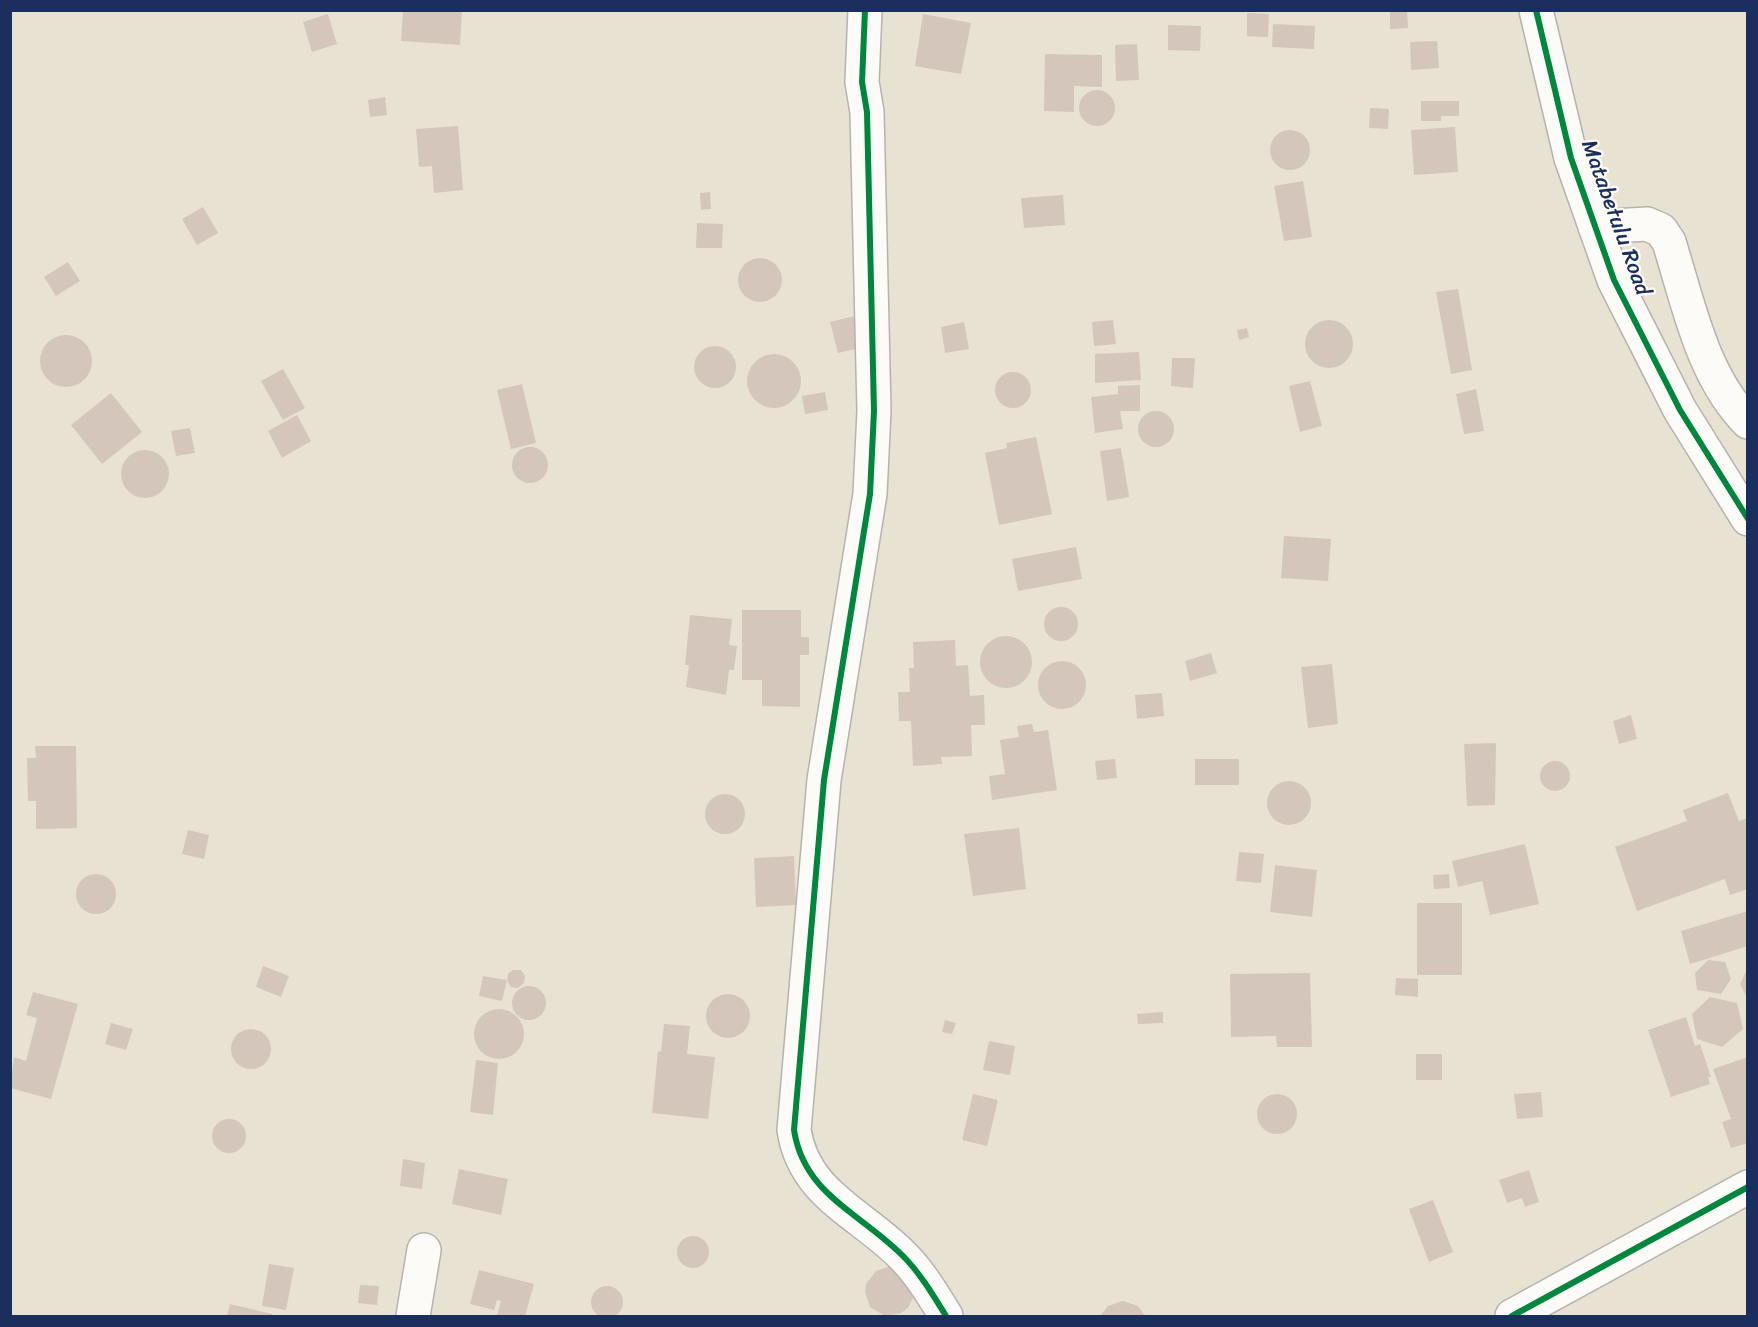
<!DOCTYPE html>
<html>
<head>
<meta charset="utf-8">
<style>
  body { margin:0 }
  #map { position:relative; width:1758px; height:1327px; overflow:hidden; background:#e8e2d3; font-family:Sriracha,sans-serif }
  canvas { display:block }
  .frame { position:absolute; inset:0; border:12px solid #1b2f5e; pointer-events:none }
</style>
</head>
<body>
<div id="map">
<canvas width="1758" height="1327"></canvas>
<div class="frame"></div>
</div>
<script>
const ctx = document.querySelector('canvas').getContext('2d');
ctx.lineJoin = 'round';
function paint(path, color) { ctx.fillStyle = color; ctx.fill(path, 'evenodd'); }
function trace(path, color, width, dash) { ctx.strokeStyle = color; ctx.lineWidth = width; ctx.lineCap = dash ? 'butt' : 'round'; ctx.setLineDash(dash || []); ctx.stroke(path); }
function label(font, color, halo, rows, align = 'center') {
  ctx.font = font + ' Sriracha,sans-serif'; ctx.lineWidth = 4.5; ctx.setLineDash([]); ctx.textBaseline = 'middle'; ctx.strokeStyle = halo; ctx.fillStyle = color; for (const [text, x, y, turn = 0] of rows) {
    ctx.save(); ctx.translate(x, y); ctx.rotate((+turn || 0) * Math.PI / 180); ctx.textAlign = isNaN(turn) ? turn : align; if (halo) ctx.strokeText(text, 0, 0); ctx.fillText(text, 0, 0); ctx.restore();
  }
}
paint(new Path2D(`
  M 403,10 L 462,10 L 460,45 L 401,41 Z
  M 1390,10 L 1407,10 L 1408,28 L 1390,29 Z
  M 1247,13 L 1269,14 L 1268,37 L 1247,36 Z
  M 328,14 L 337,44 L 312,52 L 303,22 Z
  M 923,14 L 971,23 L 961,74 L 915,66 Z
  M 1273,24 L 1315,26 L 1314,49 L 1272,47 Z
  M 1168,25 L 1201,26 L 1200,51 L 1168,50 Z
  M 1437,41 L 1439,68 L 1411,70 L 1410,42 Z
  M 1137,44 L 1139,80 L 1116,81 L 1115,45 Z
  M 1045,54 L 1102,55 L 1102,87 L 1074,86 L 1074,112 L 1044,111 Z
  M1079 108a18 18 0 1 1 36 0a18 18 0 1 1-36 0Z
  M 385,97 L 387,115 L 370,117 L 368,100 Z
  M 1421,101 L 1459,101 L 1459,116 L 1441,116 L 1441,121 L 1421,121 Z
  M 1370,108 L 1389,109 L 1388,129 L 1369,128 Z
  M 458,126 L 463,190 L 434,193 L 432,166 L 419,167 L 416,129 Z
  M 1455,127 L 1458,172 L 1414,175 L 1411,130 Z
  M1270 150a20 20 0 1 1 40 0a20 20 0 1 1-40 0Z
  M 1303,181 L 1312,237 L 1284,241 L 1274,186 Z
  M 710,192 L 711,209 L 701,210 L 700,193 Z
  M 1063,195 L 1065,225 L 1024,228 L 1021,198 Z
  M 203,207 L 218,233 L 197,245 L 182,219 Z
  M 697,223 L 723,224 L 722,248 L 696,248 Z
  M738 280a22 22 0 1 1 44 0a22 22 0 1 1-44 0Z
  M 68,262 L 80,281 L 56,296 L 44,277 Z
  M 1458,289 L 1472,370 L 1451,374 L 1436,292 Z
  M 859,315 L 867,346 L 838,353 L 830,322 Z
  M1305 344a24 24 0 1 1 48 0a24 24 0 1 1-48 0Z
  M 1113,320 L 1116,344 L 1094,346 L 1092,322 Z
  M 964,322 L 969,349 L 945,353 L 941,327 Z
  M 1247,328 L 1249,337 L 1239,340 L 1237,330 Z
  M40 361a26 26 0 1 1 52 0a26 26 0 1 1-52 0Z
  M694 367a21 21 0 1 1 42 0a21 21 0 1 1-42 0Z
  M 1139,352 L 1141,380 L 1095,383 L 1095,354 Z
  M747 381a27 27 0 1 1 54 0a27 27 0 1 1-54 0Z
  M 1172,358 L 1195,358 L 1193,388 L 1171,386 Z
  M 283,369 L 305,408 L 283,420 L 261,381 Z
  M995 390a18 18 0 1 1 36 0a18 18 0 1 1-36 0Z
  M 1310,381 L 1322,426 L 1300,432 L 1289,386 Z
  M 522,384 L 536,443 L 511,449 L 497,390 Z
  M 1140,385 L 1140,411 L 1120,411 L 1123,429 L 1095,433 L 1091,397 L 1118,394 L 1118,386 Z
  M 1476,389 L 1484,431 L 1464,434 L 1456,394 Z
  M 825,392 L 828,410 L 805,414 L 802,396 Z
  M 111,393 L 142,432 L 102,464 L 71,425 Z
  M1138 429a18 18 0 1 1 36 0a18 18 0 1 1-36 0Z
  M 297,415 L 311,441 L 282,458 L 268,431 Z
  M 190,428 L 195,453 L 176,456 L 171,431 Z
  M 1036,437 L 1052,514 L 999,525 L 985,453 L 1007,448 L 1006,443 Z
  M512 465a18 18 0 1 1 36 0a18 18 0 1 1-36 0Z
  M 1121,448 L 1129,497 L 1107,501 L 1100,451 Z
  M121 474a24 24 0 1 1 48 0a24 24 0 1 1-48 0Z
  M 1284,536 L 1331,539 L 1328,581 L 1281,578 Z
  M 1076,547 L 1082,579 L 1018,591 L 1012,559 Z
  M1044 624a17 17 0 1 1 34 0a17 17 0 1 1-34 0Z
  M 742,610 L 801,610 L 801,637 L 809,637 L 809,655 L 800,655 L 800,707 L 762,706 L 762,680 L 742,680 Z
  M 690,615 L 732,619 L 729,645 L 737,646 L 734,670 L 729,670 L 726,695 L 686,687 L 689,665 L 685,665 Z
  M980 662a26 26 0 1 1 52 0a26 26 0 1 1-52 0Z
  M 955,640 L 956,666 L 968,665 L 970,696 L 984,695 L 985,725 L 971,725 L 972,756 L 941,757 L 942,764 L 913,766 L 911,721 L 899,721 L 898,692 L 910,692 L 909,668 L 914,668 L 913,642 Z
  M 1211,653 L 1217,673 L 1190,681 L 1185,661 Z
  M1038 685a24 24 0 1 1 48 0a24 24 0 1 1-48 0Z
  M 1332,664 L 1338,724 L 1308,728 L 1301,667 Z
  M 1162,693 L 1164,716 L 1137,719 L 1135,695 Z
  M 1631,715 L 1637,739 L 1619,744 L 1613,721 Z
  M 1032,724 L 1034,732 L 1048,730 L 1057,790 L 992,800 L 989,776 L 1005,774 L 1000,740 L 1019,737 L 1017,726 Z
  M 1496,743 L 1495,805 L 1467,806 L 1464,744 Z
  M 35,746 L 76,746 L 77,828 L 36,829 L 36,801 L 28,801 L 27,758 L 36,758 Z
  M 1115,759 L 1117,778 L 1097,780 L 1095,761 Z
  M 1195,759 L 1239,759 L 1239,785 L 1195,785 Z
  M1540 776a15 15 0 1 1 30 0a15 15 0 1 1-30 0Z
  M1267 803a22 22 0 1 1 44 0a22 22 0 1 1-44 0Z
  M 1728,793 L 1739,821 L 1748,818 L 1748,889 L 1730,895 L 1725,879 L 1637,911 L 1615,847 L 1687,821 L 1683,810 Z
  M705 814a20 20 0 1 1 40 0a20 20 0 1 1-40 0Z
  M 1019,828 L 1026,889 L 973,896 L 964,834 Z
  M 188,830 L 209,835 L 204,859 L 182,854 Z
  M 1525,844 L 1539,904 L 1490,915 L 1482,881 L 1458,887 L 1452,861 Z
  M 1239,852 L 1264,854 L 1261,883 L 1236,881 Z
  M 794,856 L 796,905 L 756,907 L 754,858 Z
  M 1275,865 L 1317,870 L 1312,917 L 1270,912 Z
  M 1449,874 L 1450,888 L 1434,889 L 1433,875 Z
  M76 894a20 20 0 1 1 40 0a20 20 0 1 1-40 0Z
  M 1417,903 L 1462,903 L 1462,975 L 1417,975 Z
  M 1748,911 L 1748,946 L 1690,964 L 1681,931 Z
  M 1708,960 L 1725,962 L 1731,979 L 1721,994 L 1697,990 L 1695,973 Z
  M 263,966 L 289,976 L 281,997 L 256,987 Z
  M 1748,967 L 1748,1000 L 1740,984 Z
  M 513,970 L 521,970 L 525,976 L 524,983 L 518,988 L 511,987 L 507,980 L 502,1001 L 479,996 L 483,976 L 507,980 L 508,974 Z
  M 1310,973 L 1312,1047 L 1277,1047 L 1276,1036 L 1231,1037 L 1230,974 Z
  M 1396,978 L 1418,979 L 1418,997 L 1395,995 Z
  M512 1003a17 17 0 1 1 34 0a17 17 0 1 1-34 0Z
  M 33,992 L 78,1004 L 51,1099 L 10,1088 L 14,1057 L 26,1061 L 37,1018 L 26,1015 Z
  M706 1016a22 22 0 1 1 44 0a22 22 0 1 1-44 0Z
  M 1710,997 L 1737,1003 L 1743,1029 L 1722,1047 L 1697,1039 L 1692,1014 Z
  M474 1034a25 25 0 1 1 50 0a25 25 0 1 1-50 0Z
  M 1163,1012 L 1163,1023 L 1138,1024 L 1137,1014 Z
  M 1686,1017 L 1695,1046 L 1700,1044 L 1711,1077 L 1708,1077 L 1710,1084 L 1671,1097 L 1648,1030 Z
  M 945,1020 L 956,1023 L 952,1034 L 942,1032 Z
  M 111,1023 L 133,1029 L 126,1050 L 105,1044 Z
  M 664,1024 L 690,1026 L 687,1054 L 715,1057 L 708,1119 L 652,1113 L 658,1051 L 661,1052 Z
  M231 1049a20 20 0 1 1 40 0a20 20 0 1 1-40 0Z
  M 989,1041 L 1015,1046 L 1010,1075 L 983,1070 Z
  M 1416,1054 L 1442,1054 L 1442,1080 L 1416,1080 Z
  M 1748,1057 L 1748,1143 L 1731,1148 L 1722,1122 L 1731,1119 L 1713,1069 Z
  M 476,1060 L 498,1063 L 493,1115 L 470,1112 Z
  M 1541,1092 L 1543,1117 L 1517,1119 L 1514,1094 Z
  M1257 1114a20 20 0 1 1 40 0a20 20 0 1 1-40 0Z
  M 973,1094 L 998,1100 L 987,1146 L 962,1140 Z
  M212 1136a17 17 0 1 1 34 0a17 17 0 1 1-34 0Z
  M 403,1159 L 425,1163 L 422,1189 L 400,1186 Z
  M 459,1169 L 508,1179 L 501,1215 L 452,1204 Z
  M 1529,1170 L 1539,1202 L 1525,1207 L 1522,1198 L 1507,1203 L 1499,1180 Z
  M 1433,1200 L 1453,1252 L 1429,1262 L 1409,1209 Z
  M677 1252a16 16 0 1 1 32 0a16 16 0 1 1-32 0Z
  M 269,1264 L 294,1268 L 286,1310 L 262,1306 Z
  M 890,1266 L 915,1293 L 908,1308 L 901,1313 L 885,1316 L 870,1307 L 865,1292 L 866,1284 L 876,1271 Z
  M 479,1270 L 534,1284 L 525,1316 L 497,1316 L 501,1301 L 497,1300 L 494,1310 L 470,1304 Z
  M 360,1285 L 379,1286 L 377,1305 L 358,1303 Z
  M591 1302a16 16 0 1 1 32 0a16 16 0 1 1-32 0Z
  M 1123,1301 L 1138,1306 L 1145,1316 L 1100,1316 L 1108,1306 Z
  M 230,1304 L 272,1314 L 272,1316 L 227,1316 Z`), '#d4c6bb');
const street = new Path2D(`
  M 865,10 L 862,82 L 867,112 L 874,411 L 870,494 L 824,780 L 794,1130 C 804,1195 861,1213 903,1256 C 920,1273 933,1295 946,1316
  M 1536,10 L 1571,158 L 1614,280 L 1680,410 L 1748,519
  M 1595,227 L 1647,224 L 1661,230 L 1669,242 C 1688,302 1702,376 1748,422
  M 413,1316 L 424,1250
  M 1512,1316 L 1748,1187`);
trace(street, '#b5b3ae', 36);
trace(street, '#fcfbf8', 33);
trace(new Path2D(`
  M 865,10 L 862,82 L 867,112 L 874,411 L 870,494 L 824,780 L 794,1130 C 804,1195 861,1213 903,1256 C 920,1273 933,1295 946,1316
  M 1536,10 L 1571,158 L 1614,280 L 1680,410 L 1748,519
  M 1512,1316 L 1748,1187`), '#00873e', 6);
label('22px', '#1b2f5e', '#fdfcf7', [
  ["Matabetulu Road",1615,218,70]
]);
</script>
</body>
</html>
